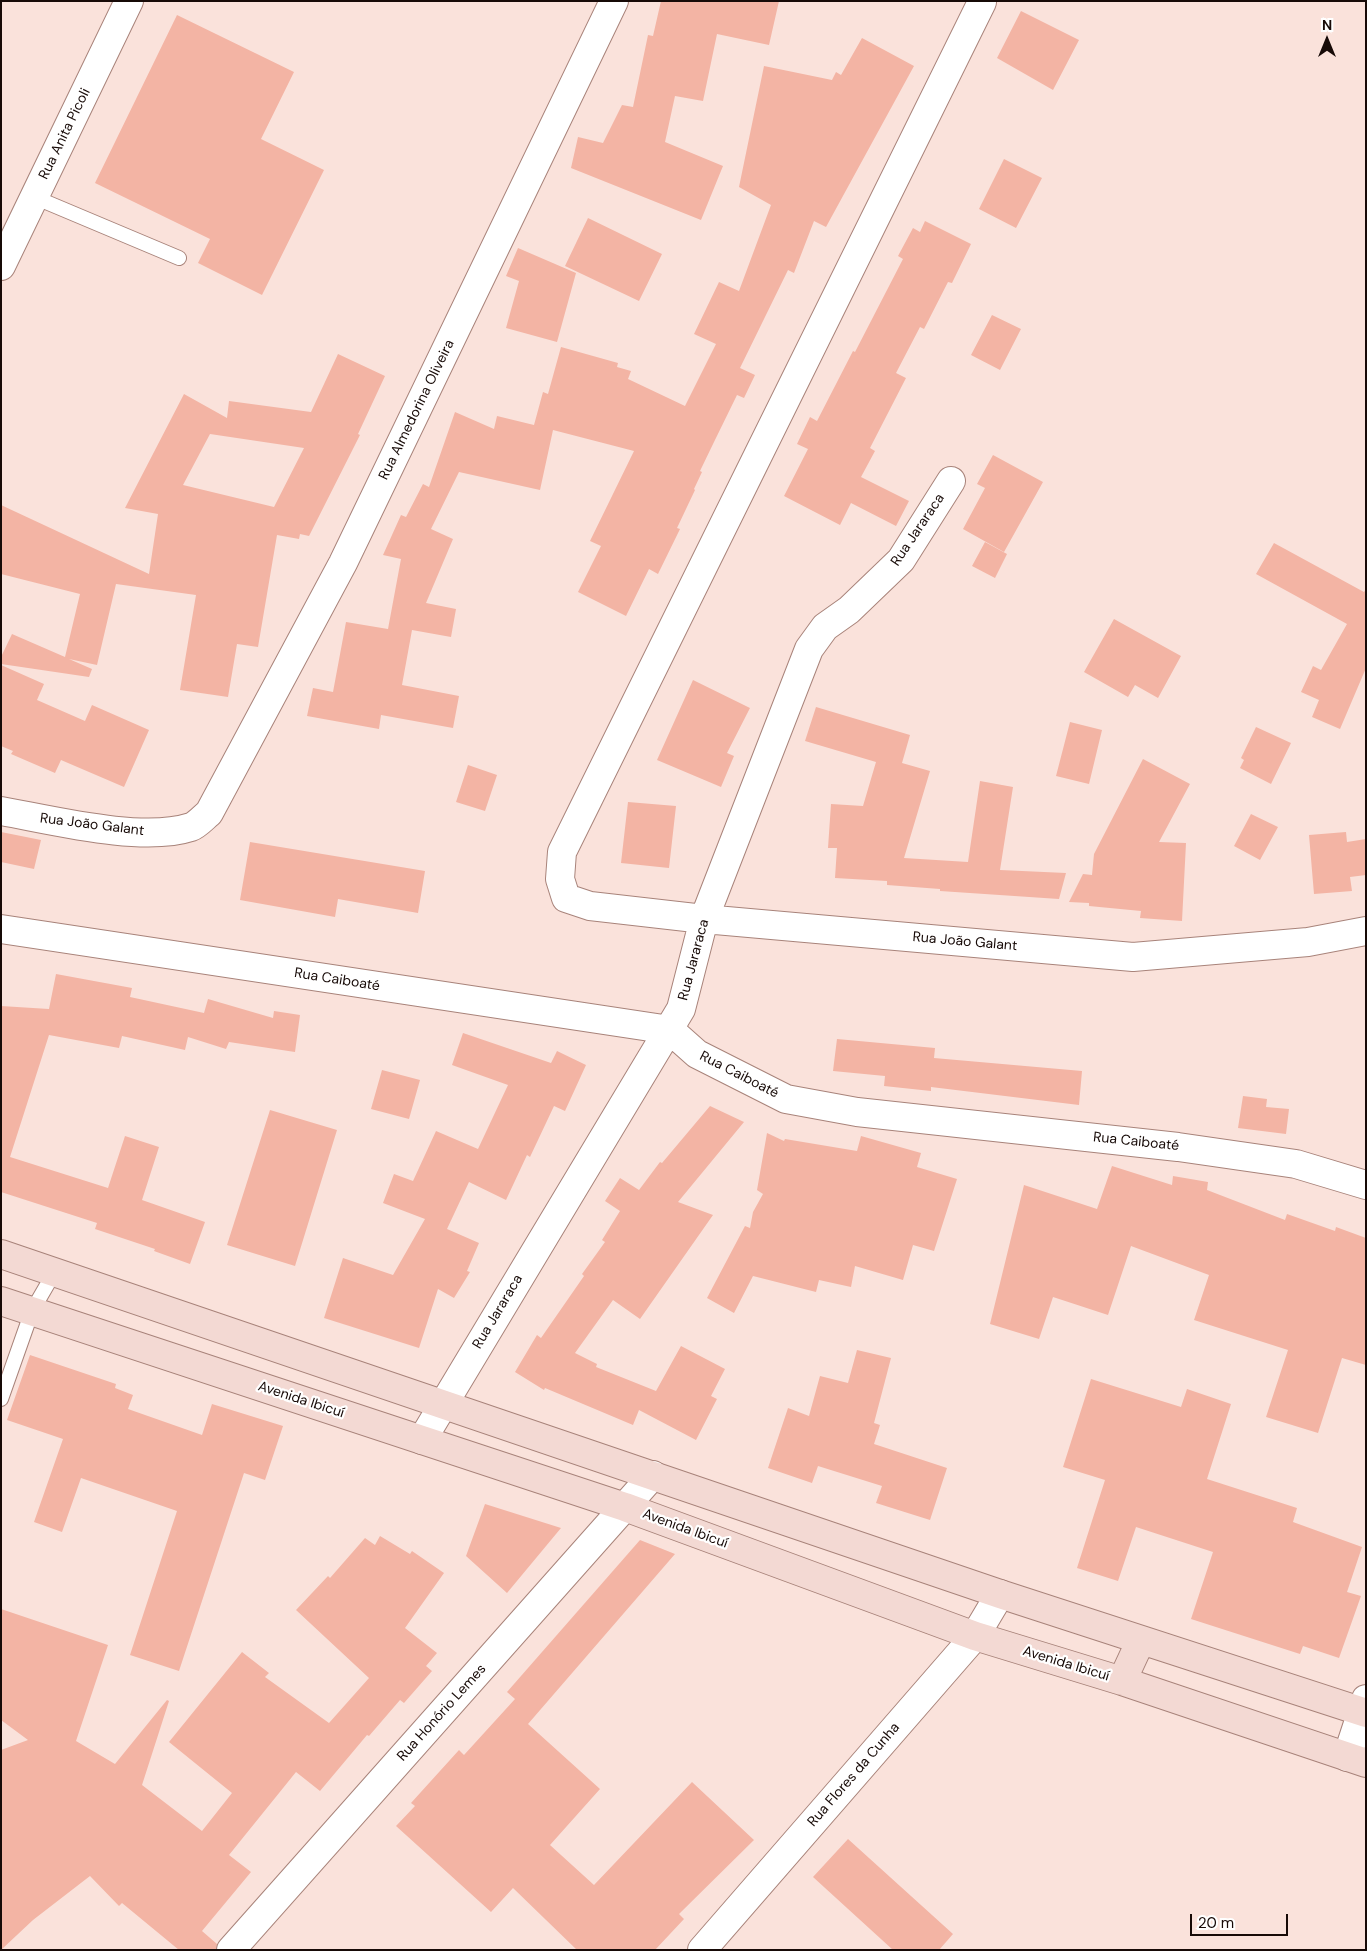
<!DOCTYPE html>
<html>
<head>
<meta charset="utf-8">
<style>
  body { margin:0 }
  #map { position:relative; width:1367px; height:1951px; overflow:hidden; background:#fae2db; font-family:"DM Sans",sans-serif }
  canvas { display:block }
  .frame { position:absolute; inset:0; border:2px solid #170a07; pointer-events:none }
  .north { position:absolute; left:1302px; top:15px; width:50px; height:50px; -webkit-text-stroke:4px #fff; paint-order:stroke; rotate:0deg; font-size:14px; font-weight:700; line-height:20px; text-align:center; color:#170a07 }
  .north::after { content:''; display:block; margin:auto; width:18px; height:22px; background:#170a07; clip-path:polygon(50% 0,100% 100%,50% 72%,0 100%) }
  .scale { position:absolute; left:1190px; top:1914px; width:98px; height:22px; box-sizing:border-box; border:2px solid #170a07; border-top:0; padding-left:6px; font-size:15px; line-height:18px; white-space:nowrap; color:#170a07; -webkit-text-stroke:4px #fff; paint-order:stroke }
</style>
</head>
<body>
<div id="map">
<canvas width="1367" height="1951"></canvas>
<div class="frame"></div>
<div class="north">N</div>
<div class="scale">20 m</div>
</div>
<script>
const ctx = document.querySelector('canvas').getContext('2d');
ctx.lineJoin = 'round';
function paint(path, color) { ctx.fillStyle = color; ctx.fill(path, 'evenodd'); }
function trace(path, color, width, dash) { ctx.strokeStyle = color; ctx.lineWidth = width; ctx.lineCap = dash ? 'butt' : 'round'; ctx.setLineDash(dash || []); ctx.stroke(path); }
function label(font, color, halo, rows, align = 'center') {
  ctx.font = font + ' "DM Sans",sans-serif'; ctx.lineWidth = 4.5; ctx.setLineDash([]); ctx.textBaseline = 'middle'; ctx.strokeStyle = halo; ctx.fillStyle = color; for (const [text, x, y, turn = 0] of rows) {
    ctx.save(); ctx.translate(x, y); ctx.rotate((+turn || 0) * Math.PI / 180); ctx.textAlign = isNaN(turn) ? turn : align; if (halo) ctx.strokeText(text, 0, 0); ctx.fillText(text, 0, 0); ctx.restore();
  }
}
paint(new Path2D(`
  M 661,1 L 779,1 L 769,45 L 717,34 L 703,101 L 675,96 L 665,142 L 723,166 L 701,220 L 571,168 L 578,137 L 603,143 L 622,105 L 633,107 L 648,35 L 653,36 Z
  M 1021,11 L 1079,40 L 1053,90 L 997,58 Z
  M 177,15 L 294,72 L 261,139 L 324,170 L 262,295 L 198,263 L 210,239 L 95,183 Z
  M 862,38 L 914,66 L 826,227 L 814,221 L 794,273 L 788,270 L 740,368 L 755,375 L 744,398 L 737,395 L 714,442 L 700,471 L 702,472 L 694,489 L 695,490 L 677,528 L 680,529 L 658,574 L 649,569 L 626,616 L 578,592 L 601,546 L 590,541 L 634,451 L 553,430 L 540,490 L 459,472 L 431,529 L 453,539 L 426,603 L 456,609 L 451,637 L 412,630 L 402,685 L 459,696 L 453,728 L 381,715 L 379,729 L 307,716 L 313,688 L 333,692 L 346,622 L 388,629 L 401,559 L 383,555 L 401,515 L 406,517 L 423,484 L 429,487 L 455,412 L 494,429 L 497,416 L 534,425 L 543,392 L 548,394 L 561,347 L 618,363 L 617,367 L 631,371 L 628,379 L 685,406 L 716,344 L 694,334 L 719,282 L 739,291 L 771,205 L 739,187 L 764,66 L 832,80 L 836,72 L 841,75 Z
  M 1004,159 L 1042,178 L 1016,228 L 979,209 Z
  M 588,218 L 662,254 L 639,301 L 565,266 Z
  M 925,221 L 971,244 L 952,283 L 948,282 L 924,329 L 920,327 L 896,373 L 906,378 L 870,448 L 875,451 L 861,477 L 909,501 L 896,526 L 851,503 L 840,525 L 784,496 L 808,449 L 797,444 L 810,417 L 817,421 L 853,351 L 855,352 L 903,259 L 898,256 L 913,228 L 920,232 Z
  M 518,248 L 576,273 L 557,342 L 506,328 L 519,281 L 506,276 Z
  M 992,315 L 1021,329 L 1000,370 L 971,355 Z
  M 338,354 L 385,376 L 358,434 L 360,435 L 309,536 L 300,534 L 299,539 L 277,535 L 258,647 L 237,644 L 228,697 L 180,690 L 196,595 L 116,584 L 97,665 L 69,659 L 92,669 L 89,677 L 1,664 L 1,657 L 12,634 L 65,657 L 80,594 L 1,574 L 1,505 L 149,574 L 158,514 L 125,508 L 184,394 L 227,418 L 229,401 L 311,412 ZM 210,434 L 304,448 L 274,507 L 183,485 Z
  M 993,455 L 1043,482 L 1004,552 L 963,529 L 985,488 L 977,484 Z
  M 985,542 L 1007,554 L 995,578 L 972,566 Z
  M 1274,543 L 1364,592 L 1366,589 L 1366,668 L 1340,729 L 1312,717 L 1319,700 L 1301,692 L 1313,666 L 1321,670 L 1347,624 L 1256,574 Z
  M 1114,619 L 1181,656 L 1158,698 L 1135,685 L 1128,697 L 1084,672 Z
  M 1,665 L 44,684 L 37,700 L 85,721 L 92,705 L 149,730 L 124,787 L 61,760 L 55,773 L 11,754 L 13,751 L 1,746 Z
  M 693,680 L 750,708 L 727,753 L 734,756 L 721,787 L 657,760 Z
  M 816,707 L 910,735 L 902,763 L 930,771 L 904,858 L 968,862 L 980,781 L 1013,787 L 1000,870 L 1066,873 L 1059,899 L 940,891 L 940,889 L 887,885 L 887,881 L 835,878 L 837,848 L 828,848 L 831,804 L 863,806 L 876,762 L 805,741 Z
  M 1070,722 L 1102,730 L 1089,784 L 1056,776 Z
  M 1256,727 L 1291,743 L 1271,784 L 1240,768 L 1244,760 L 1241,758 Z
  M 1143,759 L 1190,784 L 1159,842 L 1186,843 L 1182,921 L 1140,918 L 1141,911 L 1089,906 L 1089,903 L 1069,902 L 1083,874 L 1092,875 L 1094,854 Z
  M 468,765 L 497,775 L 485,811 L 456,802 Z
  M 628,802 L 676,806 L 669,868 L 621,863 Z
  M 1251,814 L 1278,827 L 1260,860 L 1234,846 Z
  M 1,832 L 41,840 L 34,869 L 1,862 Z
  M 1346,832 L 1347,842 L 1366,839 L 1366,875 L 1350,877 L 1352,891 L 1314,894 L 1309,835 Z
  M 250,842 L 425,871 L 418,913 L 338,899 L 335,917 L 240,900 Z
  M 56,974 L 132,988 L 130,997 L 204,1013 L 208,999 L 273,1018 L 274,1011 L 300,1015 L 295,1052 L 229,1042 L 226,1049 L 188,1037 L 185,1050 L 122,1036 L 119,1048 L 49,1035 L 10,1157 L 108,1188 L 125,1136 L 159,1147 L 142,1200 L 205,1222 L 190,1264 L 154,1251 L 155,1249 L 95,1229 L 97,1223 L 1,1192 L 1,1006 L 49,1009 Z
  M 463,1033 L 551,1063 L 557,1051 L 586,1065 L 565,1111 L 554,1106 L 530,1157 L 527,1155 L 506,1200 L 469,1182 L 447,1229 L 479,1243 L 467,1271 L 470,1272 L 454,1298 L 438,1289 L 419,1348 L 324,1318 L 343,1258 L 393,1275 L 425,1219 L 383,1203 L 394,1174 L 413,1181 L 436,1131 L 478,1149 L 508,1085 L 452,1065 Z
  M 837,1039 L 935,1048 L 934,1058 L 1082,1071 L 1079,1105 L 931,1087 L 931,1091 L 884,1086 L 885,1076 L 833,1071 Z
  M 382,1070 L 420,1080 L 409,1119 L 371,1109 Z
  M 1243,1096 L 1267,1099 L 1266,1107 L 1289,1109 L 1286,1134 L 1238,1128 Z
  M 710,1106 L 744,1122 L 678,1202 L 713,1215 L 640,1319 L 613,1300 L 575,1353 L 597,1364 L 596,1367 L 656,1391 L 681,1346 L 725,1369 L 711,1396 L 717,1399 L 696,1440 L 639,1410 L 633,1425 L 545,1388 L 544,1390 L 515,1372 L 537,1335 L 541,1338 L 584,1276 L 582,1274 L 605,1242 L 602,1240 L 620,1211 L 605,1201 L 620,1178 L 639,1190 L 660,1162 L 662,1163 Z
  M 270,1110 L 337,1130 L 295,1266 L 227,1245 Z
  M 767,1133 L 784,1141 L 785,1139 L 857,1151 L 861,1136 L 921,1153 L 917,1167 L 957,1179 L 934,1251 L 913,1245 L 903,1280 L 855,1266 L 851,1287 L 819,1280 L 816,1292 L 753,1276 L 734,1313 L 707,1298 L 745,1226 L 750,1228 L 753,1212 L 763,1194 L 757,1190 Z
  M 1112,1166 L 1172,1185 L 1173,1176 L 1208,1182 L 1207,1190 L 1285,1220 L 1287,1214 L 1335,1231 L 1336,1227 L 1366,1238 L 1366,1365 L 1342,1358 L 1318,1433 L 1266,1417 L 1288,1350 L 1194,1320 L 1209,1275 L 1131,1246 L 1108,1315 L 1053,1297 L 1039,1339 L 990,1324 L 1024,1185 L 1097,1209 Z
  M 857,1350 L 891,1358 L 874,1423 L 880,1425 L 874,1444 L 947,1468 L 930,1520 L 876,1503 L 882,1486 L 818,1466 L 812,1483 L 768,1468 L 788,1408 L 809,1416 L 820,1376 L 848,1383 Z
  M 30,1355 L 116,1384 L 115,1388 L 133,1395 L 128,1409 L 202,1435 L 212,1404 L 283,1426 L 265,1480 L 244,1473 L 179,1671 L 130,1655 L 177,1511 L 81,1478 L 62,1532 L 34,1522 L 63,1439 L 7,1420 Z
  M 1091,1379 L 1181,1407 L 1187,1389 L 1231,1404 L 1207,1479 L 1297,1508 L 1293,1522 L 1362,1547 L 1347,1592 L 1361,1596 L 1339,1658 L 1303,1646 L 1300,1654 L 1191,1619 L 1213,1552 L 1136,1527 L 1118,1581 L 1077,1568 L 1105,1480 L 1063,1467 Z
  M 485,1504 L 561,1528 L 507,1593 L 466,1556 Z
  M 380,1536 L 410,1554 L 412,1551 L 444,1573 L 405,1628 L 437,1653 L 426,1666 L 432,1671 L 404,1703 L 400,1700 L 369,1736 L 367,1735 L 320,1791 L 296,1772 L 229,1855 L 251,1872 L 202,1931 L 217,1944 L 216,1950 L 179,1950 L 122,1903 L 119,1906 L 90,1876 L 33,1920 L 1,1950 L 1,1750 L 28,1740 L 1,1720 L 1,1609 L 108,1645 L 76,1741 L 115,1764 L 167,1700 L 169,1701 L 142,1785 L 202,1831 L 232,1793 L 169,1742 L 242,1652 L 269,1673 L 265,1677 L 329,1723 L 369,1678 L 296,1610 L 328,1576 L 330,1578 L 365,1538 L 375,1545 Z
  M 640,1540 L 675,1554 L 528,1724 L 600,1789 L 550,1845 L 594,1885 L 692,1782 L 754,1840 L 679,1914 L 684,1919 L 655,1950 L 577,1950 L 513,1888 L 491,1912 L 396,1826 L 415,1806 L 411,1803 L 459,1750 L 464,1755 L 515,1699 L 507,1692 Z
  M 848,1839 L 953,1934 L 939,1950 L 893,1950 L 813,1877 Z`), '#f3b4a4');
const service = new Path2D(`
  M 34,197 L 179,258
  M 1,1399 L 32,1311 L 54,1273`);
const minor = new Path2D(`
  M 982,2 L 562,852 L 560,879 L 566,898 L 590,906 L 704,919 L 1133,957 L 1308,942 L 1366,931
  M 1,266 L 129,1
  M 1,811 C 52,820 142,843 191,827 C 197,825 204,817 209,813 L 343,563 L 614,1
  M 1,929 L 670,1030 L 697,1054 L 786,1099 L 857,1112 L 1178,1147 L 1296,1164 L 1366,1185
  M 422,1440 L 681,1009 L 704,919 L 809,649 L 825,627 L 849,610 L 901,560 L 951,481
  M 1347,1757 L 1366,1699
  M 231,1950 L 653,1475
  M 702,1950 L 975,1636 L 1000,1594`);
const secondary = new Path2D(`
  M 1,1254 L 1000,1594 L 1366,1713
  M 1,1301 L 625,1507 L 975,1636 L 1122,1681 L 1366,1763
  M 1122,1681 L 1141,1640`);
trace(service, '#a8837a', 16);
trace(minor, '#a8837a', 30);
trace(secondary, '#a8837a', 30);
trace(service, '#fff', 14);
trace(minor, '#fff', 28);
trace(secondary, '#f3d9d3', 28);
label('14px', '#170a07', '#fff', [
  ["Rua Anita Picoli",65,134,-64],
  ["Rua Almedorina Oliveira",417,410,-64],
  ["Rua Jararaca",918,530,-56],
  ["Rua João Galant",92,825,7],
  ["Rua João Galant",965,942,5],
  ["Rua Jararaca",694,960,-75],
  ["Rua Caiboaté",337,980,9],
  ["Rua Caiboaté",739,1075,27],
  ["Rua Caiboaté",1136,1142,6],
  ["Rua Jararaca",498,1312,-59],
  ["Avenida Ibicuí",301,1400,18],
  ["Avenida Ibicuí",685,1529,20],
  ["Avenida Ibicuí",1066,1664,17],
  ["Rua Honório Lemes",442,1713,-48],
  ["Rua Flores da Cunha",854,1775,-49]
]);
</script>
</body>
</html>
